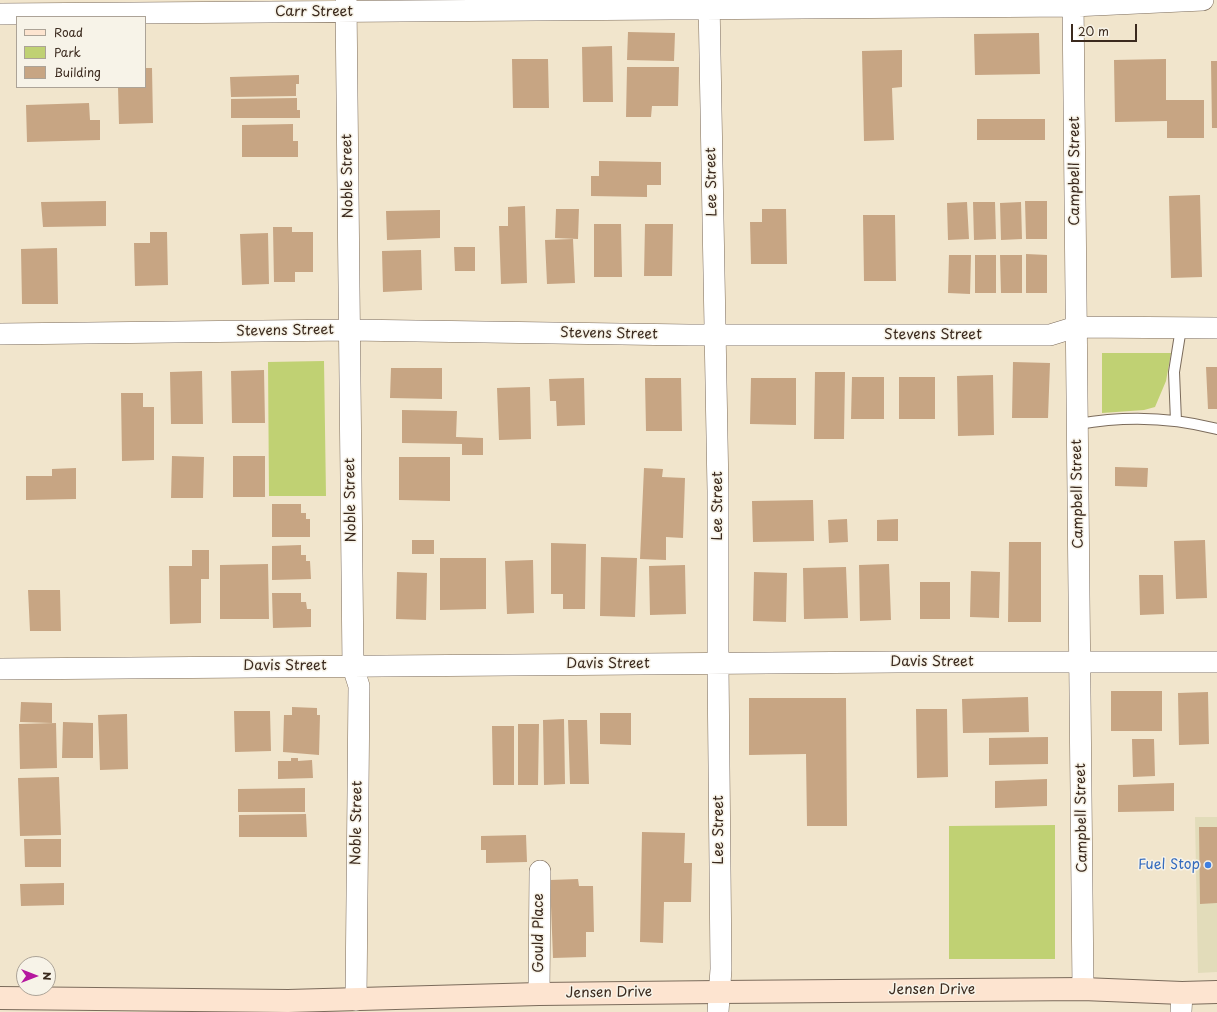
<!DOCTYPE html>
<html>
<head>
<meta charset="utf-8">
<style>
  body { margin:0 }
  #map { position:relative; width:1217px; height:1012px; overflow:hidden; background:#f1e5cc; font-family:"Playpen Sans",sans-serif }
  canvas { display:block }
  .legend { position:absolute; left:16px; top:16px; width:130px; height:72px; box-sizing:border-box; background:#f7f3e8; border:1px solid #aca397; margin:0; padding:5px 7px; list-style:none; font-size:12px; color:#3b2a1e }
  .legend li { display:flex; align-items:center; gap:8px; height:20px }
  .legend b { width:20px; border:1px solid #aca397 }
  .north { position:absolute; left:16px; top:956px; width:40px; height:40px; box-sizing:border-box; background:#f7f3e8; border:1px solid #aca397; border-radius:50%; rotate:90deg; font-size:11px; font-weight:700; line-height:16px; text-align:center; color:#3b2a1e }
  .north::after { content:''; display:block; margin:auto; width:14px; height:18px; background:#b5179e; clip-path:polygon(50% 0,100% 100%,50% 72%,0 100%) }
  .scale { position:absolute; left:1071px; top:24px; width:66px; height:18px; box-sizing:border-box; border:2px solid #3b2a1e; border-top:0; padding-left:5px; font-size:12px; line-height:14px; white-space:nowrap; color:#3b2a1e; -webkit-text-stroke:3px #f7f3e8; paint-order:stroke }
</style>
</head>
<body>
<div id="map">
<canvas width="1217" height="1012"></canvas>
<ul class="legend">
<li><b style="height:5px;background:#fde4d0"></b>Road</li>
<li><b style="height:11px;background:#c0d173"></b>Park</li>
<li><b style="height:11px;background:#c7a583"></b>Building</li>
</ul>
<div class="north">N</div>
<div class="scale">20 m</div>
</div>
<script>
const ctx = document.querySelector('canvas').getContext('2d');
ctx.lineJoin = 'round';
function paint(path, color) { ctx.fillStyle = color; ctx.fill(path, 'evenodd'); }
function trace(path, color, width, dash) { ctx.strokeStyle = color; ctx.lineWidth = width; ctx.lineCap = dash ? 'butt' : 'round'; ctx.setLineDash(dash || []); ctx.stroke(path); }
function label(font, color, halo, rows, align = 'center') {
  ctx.font = font + ' "Playpen Sans",sans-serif'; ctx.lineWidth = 3; ctx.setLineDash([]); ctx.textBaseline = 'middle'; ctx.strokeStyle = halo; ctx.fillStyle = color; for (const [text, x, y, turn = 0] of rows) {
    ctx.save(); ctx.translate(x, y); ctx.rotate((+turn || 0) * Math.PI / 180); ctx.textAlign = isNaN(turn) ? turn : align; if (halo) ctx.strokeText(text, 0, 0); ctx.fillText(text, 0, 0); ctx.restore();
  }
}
paint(new Path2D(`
  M 1195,817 L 1217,817 L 1217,972 L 1198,973 Z`), '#e2dcba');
paint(new Path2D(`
  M 1102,353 L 1171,353 L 1166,381 L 1155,407 L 1144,410 L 1102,413 Z
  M 324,361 L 326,496 L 269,496 L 268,362 Z
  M 1055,825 L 1055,959 L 949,959 L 949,826 Z`), '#c0d173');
paint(new Path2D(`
  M 628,32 L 675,33 L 674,61 L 627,60 Z
  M 1039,33 L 1040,74 L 975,75 L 974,34 Z
  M 612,46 L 613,102 L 583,102 L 582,47 Z
  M 902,50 L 902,87 L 892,88 L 894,140 L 864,141 L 862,51 Z
  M 512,59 L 548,59 L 549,108 L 513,108 Z
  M 1166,59 L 1166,100 L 1204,100 L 1204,138 L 1167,138 L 1167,121 L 1115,122 L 1114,60 Z
  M 1211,61 L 1217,61 L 1217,128 L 1212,128 Z
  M 627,67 L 679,67 L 678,106 L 652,106 L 651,117 L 626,117 Z
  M 145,68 L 152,68 L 153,123 L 119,124 L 118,87 L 145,87 Z
  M 299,75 L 299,84 L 296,84 L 296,96 L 231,97 L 230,77 Z
  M 297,98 L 297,110 L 300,110 L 300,118 L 231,118 L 231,99 Z
  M 89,103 L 90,120 L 100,120 L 100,140 L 27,142 L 26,105 Z
  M 977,119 L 1045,119 L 1045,140 L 977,140 Z
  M 293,124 L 293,141 L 298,141 L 298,157 L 242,157 L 242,125 Z
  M 599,161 L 661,162 L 661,185 L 647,185 L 647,197 L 591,196 L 591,176 L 599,176 Z
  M 1200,195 L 1202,277 L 1171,278 L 1169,196 Z
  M 106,201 L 106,226 L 43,227 L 41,202 Z
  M 1025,201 L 1047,201 L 1047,239 L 1026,239 Z
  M 967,202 L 969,239 L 948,240 L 947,203 Z
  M 973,202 L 995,202 L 996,239 L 974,240 Z
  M 1021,202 L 1022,239 L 1001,240 L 1000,203 Z
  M 525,206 L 527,283 L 501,284 L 499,226 L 508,226 L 508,207 Z
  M 556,209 L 579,209 L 578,239 L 555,238 Z
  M 762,209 L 786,209 L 787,264 L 751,264 L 750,222 L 762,222 Z
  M 440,210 L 440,238 L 387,240 L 386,211 Z
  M 863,215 L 895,215 L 896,281 L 864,281 Z
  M 594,224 L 621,224 L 622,277 L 594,277 Z
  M 645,224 L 673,224 L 672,276 L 644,276 Z
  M 273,227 L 292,227 L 292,232 L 313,232 L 313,272 L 295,272 L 295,282 L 274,282 Z
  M 150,232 L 167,232 L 168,285 L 135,286 L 134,243 L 150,243 Z
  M 268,233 L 269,284 L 242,285 L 240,234 Z
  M 573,239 L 575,283 L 547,284 L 545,240 Z
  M 454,247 L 475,247 L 475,271 L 455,271 Z
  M 57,248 L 58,304 L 22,304 L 21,249 Z
  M 421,250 L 422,290 L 383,292 L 382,251 Z
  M 1026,254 L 1047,255 L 1047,293 L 1026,293 Z
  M 949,255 L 971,255 L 970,294 L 948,293 Z
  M 975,255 L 996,255 L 996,293 L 975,293 Z
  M 1000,255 L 1022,255 L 1022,293 L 1001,293 Z
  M 1013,362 L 1050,363 L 1048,418 L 1012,418 Z
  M 1206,367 L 1217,367 L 1217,409 L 1208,409 Z
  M 391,368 L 442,368 L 442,399 L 390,398 Z
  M 264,370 L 265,423 L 232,423 L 231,371 Z
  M 202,371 L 203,424 L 171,424 L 170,372 Z
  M 815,372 L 845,372 L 844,439 L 814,439 Z
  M 993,375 L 994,435 L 958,436 L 957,376 Z
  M 852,377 L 884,377 L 884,419 L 851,419 Z
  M 899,377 L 935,377 L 935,419 L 899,419 Z
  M 584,378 L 585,425 L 557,426 L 556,401 L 550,401 L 549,379 Z
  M 645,378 L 681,378 L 682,431 L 646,431 Z
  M 751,378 L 796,378 L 796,425 L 750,424 Z
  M 530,387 L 531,439 L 499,440 L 497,388 Z
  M 121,393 L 143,393 L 143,407 L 154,407 L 154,460 L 122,461 Z
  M 402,410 L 457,411 L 456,437 L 483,438 L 483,455 L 462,455 L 462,444 L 402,443 Z
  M 172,456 L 204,457 L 203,498 L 171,498 Z
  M 233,456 L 265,456 L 265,497 L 233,497 Z
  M 399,457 L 450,457 L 450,501 L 399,500 Z
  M 1115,467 L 1148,468 L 1147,487 L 1115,486 Z
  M 76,468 L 76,499 L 26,500 L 26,476 L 52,476 L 52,469 Z
  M 644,468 L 663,469 L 662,477 L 685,478 L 683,538 L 666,537 L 666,560 L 640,559 Z
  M 813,500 L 814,541 L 753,542 L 752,501 Z
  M 272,504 L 301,504 L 301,513 L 306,513 L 306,519 L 310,519 L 310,537 L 272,537 Z
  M 847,519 L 848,542 L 829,543 L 828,520 Z
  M 898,519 L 898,541 L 877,541 L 877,520 Z
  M 412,540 L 434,540 L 434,554 L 412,554 Z
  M 1205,540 L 1207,598 L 1176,599 L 1174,541 Z
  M 1009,542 L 1041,542 L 1041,622 L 1008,622 Z
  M 551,543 L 586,544 L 585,609 L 563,609 L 563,594 L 551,594 Z
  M 301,545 L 301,555 L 306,555 L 306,561 L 310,561 L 311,579 L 272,580 L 272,546 Z
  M 192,550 L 209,550 L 209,579 L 201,579 L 201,623 L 170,624 L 169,566 L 192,566 Z
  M 601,557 L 637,558 L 635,617 L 600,616 Z
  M 440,558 L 486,558 L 486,609 L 440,610 Z
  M 533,560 L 534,613 L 507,614 L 505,561 Z
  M 268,564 L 269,619 L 220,619 L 220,565 Z
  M 889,564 L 891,620 L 860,621 L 859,565 Z
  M 685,565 L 686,614 L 650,615 L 649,566 Z
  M 846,567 L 848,618 L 804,619 L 803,568 Z
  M 971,571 L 1000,572 L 999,618 L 970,617 Z
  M 397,572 L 427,573 L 426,620 L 396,619 Z
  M 754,572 L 787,573 L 786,622 L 753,621 Z
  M 1139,575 L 1163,575 L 1164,614 L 1140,615 Z
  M 920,582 L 950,582 L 950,619 L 920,619 Z
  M 28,590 L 60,590 L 61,631 L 30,631 Z
  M 272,593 L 301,593 L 301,602 L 306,602 L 307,609 L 311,609 L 311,627 L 273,628 Z
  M 1111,691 L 1162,691 L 1162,731 L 1111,731 Z
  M 1208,692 L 1209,744 L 1179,745 L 1178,693 Z
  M 1028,697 L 1029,732 L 963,733 L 962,699 Z
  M 749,698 L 846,698 L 847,826 L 807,826 L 806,754 L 749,755 Z
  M 21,702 L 52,703 L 52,723 L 20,722 Z
  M 292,707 L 317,708 L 317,715 L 320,715 L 319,755 L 283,752 L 284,715 L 292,715 Z
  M 916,709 L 947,709 L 948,777 L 917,778 Z
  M 234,711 L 270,711 L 271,751 L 235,752 Z
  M 600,713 L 631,713 L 631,745 L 600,744 Z
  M 127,714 L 128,769 L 100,770 L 98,715 Z
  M 564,719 L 565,784 L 544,785 L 543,720 Z
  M 568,720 L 587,720 L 589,784 L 570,784 Z
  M 63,722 L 93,723 L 93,758 L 62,758 Z
  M 56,723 L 57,768 L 20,769 L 19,724 Z
  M 518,724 L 539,724 L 538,785 L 518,785 Z
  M 492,726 L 514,726 L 514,785 L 493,785 Z
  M 1048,737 L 1048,764 L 989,765 L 989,738 Z
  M 1132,739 L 1154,739 L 1155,776 L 1133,777 Z
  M 291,758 L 298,758 L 298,761 L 312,760 L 313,778 L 278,779 L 278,761 L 291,761 Z
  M 59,777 L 61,835 L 20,836 L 18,778 Z
  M 1047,779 L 1047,806 L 995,808 L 995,781 Z
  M 1174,783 L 1174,811 L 1118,812 L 1118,785 Z
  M 305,788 L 305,812 L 238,812 L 238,789 Z
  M 306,814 L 307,837 L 239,837 L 239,815 Z
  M 1199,827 L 1217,827 L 1217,903 L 1200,904 Z
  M 642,832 L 685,833 L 684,863 L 692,863 L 691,902 L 664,902 L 663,943 L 640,942 Z
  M 526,835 L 527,862 L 486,863 L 486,850 L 481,850 L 481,836 Z
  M 24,839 L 61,839 L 61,867 L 25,867 Z
  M 578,879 L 579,886 L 593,886 L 594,932 L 586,932 L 586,957 L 553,958 L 550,880 Z
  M 64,883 L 64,905 L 21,906 L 20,884 Z`), '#c7a583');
const lane = new Path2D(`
  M 1176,421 L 1174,372 L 1181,328
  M 1078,424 C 1123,416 1172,417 1217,429`);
const street = new Path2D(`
  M 346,0 L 353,667 L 359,686 L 356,1000
  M 709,0 L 718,491 L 718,664 L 721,969 L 718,1012
  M 1073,0 L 1083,989
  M 0,14 L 1073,6 L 1203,0
  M 0,334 L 349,330 L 689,335 L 1050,335 L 1076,327 L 1217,328
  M 0,669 L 897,662 L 1217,662
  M 539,994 L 540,871
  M 1181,1012 L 1182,993`);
const secondary = new Path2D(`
  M 0,998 L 288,1001 L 539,994 L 719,992 L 1083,989 L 1182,993 L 1217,992`);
trace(lane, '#7b6b5b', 12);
trace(street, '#7b6b5b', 22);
trace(secondary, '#7b6b5b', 24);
trace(lane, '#fff', 10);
trace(street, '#fff', 21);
trace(secondary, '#fde4d0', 22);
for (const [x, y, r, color] of [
  [1208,865,4,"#3f7fe0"]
]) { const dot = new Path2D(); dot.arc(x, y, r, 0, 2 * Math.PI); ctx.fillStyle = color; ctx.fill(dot); trace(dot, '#f7f3e8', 1.5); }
label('14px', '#3b2a1e', '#f7f3e8', [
  ["Carr Street",314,12],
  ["Campbell Street",1075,171,-90],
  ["Noble Street",348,176,-91],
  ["Lee Street",712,182,-91],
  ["Stevens Street",285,331,-1],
  ["Stevens Street",609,334,1],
  ["Stevens Street",933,335],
  ["Campbell Street",1078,494,-91],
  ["Noble Street",351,500,-91],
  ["Lee Street",718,506,-90],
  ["Davis Street",932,662],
  ["Davis Street",608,664],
  ["Davis Street",285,666],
  ["Campbell Street",1082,818,-91],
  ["Noble Street",357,823,-89],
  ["Lee Street",719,830,-90],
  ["Gould Place",539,933,-90],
  ["Jensen Drive",932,990],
  ["Jensen Drive",609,993,-1]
]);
label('14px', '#366cbe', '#f7f3e8', [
  ["Fuel Stop",1200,865]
], 'right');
</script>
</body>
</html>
